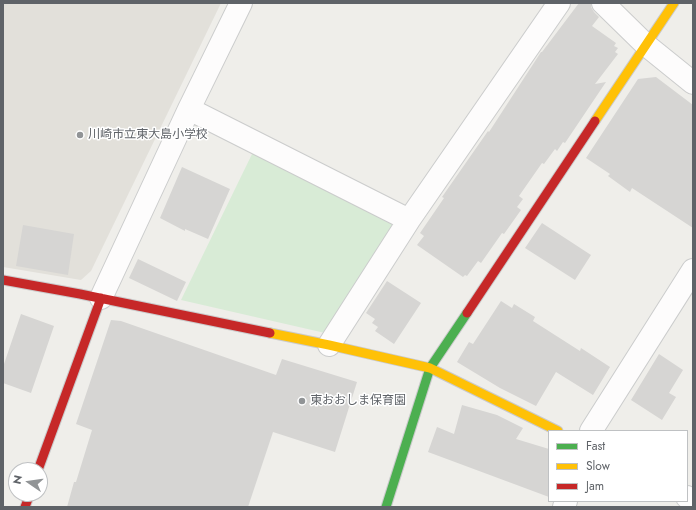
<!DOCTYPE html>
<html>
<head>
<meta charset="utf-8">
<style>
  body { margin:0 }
  #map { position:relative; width:696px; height:510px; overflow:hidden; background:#efeeea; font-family:Jost,sans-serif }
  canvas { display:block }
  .frame { position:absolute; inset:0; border:4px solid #5f6368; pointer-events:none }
  .legend { position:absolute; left:548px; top:430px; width:140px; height:72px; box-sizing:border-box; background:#fff; border:1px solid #bfc1c3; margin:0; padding:5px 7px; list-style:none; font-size:12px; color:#5f6368 }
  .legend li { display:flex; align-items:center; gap:8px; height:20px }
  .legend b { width:20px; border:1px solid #bfc1c3 }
  .north { position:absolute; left:8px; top:462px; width:40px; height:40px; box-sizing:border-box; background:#fff; border:1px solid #bfc1c3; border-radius:50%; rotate:283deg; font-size:11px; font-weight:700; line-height:16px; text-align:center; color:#5f6368 }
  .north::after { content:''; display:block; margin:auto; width:14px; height:18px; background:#919496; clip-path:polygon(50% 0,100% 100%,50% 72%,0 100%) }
</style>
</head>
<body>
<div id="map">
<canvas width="696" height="510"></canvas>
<div class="frame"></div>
<ul class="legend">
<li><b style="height:5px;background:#4caf50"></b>Fast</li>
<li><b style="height:5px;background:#ffc107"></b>Slow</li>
<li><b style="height:5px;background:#c62828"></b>Jam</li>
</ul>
<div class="north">N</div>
</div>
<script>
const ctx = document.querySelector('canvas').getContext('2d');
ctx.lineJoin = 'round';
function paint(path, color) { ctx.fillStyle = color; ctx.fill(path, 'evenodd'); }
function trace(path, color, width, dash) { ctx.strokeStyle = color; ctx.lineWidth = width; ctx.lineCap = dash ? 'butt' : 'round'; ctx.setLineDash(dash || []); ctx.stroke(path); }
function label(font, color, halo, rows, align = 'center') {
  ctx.font = font + ' Jost,"Noto Sans JP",sans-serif'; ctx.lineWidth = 3; ctx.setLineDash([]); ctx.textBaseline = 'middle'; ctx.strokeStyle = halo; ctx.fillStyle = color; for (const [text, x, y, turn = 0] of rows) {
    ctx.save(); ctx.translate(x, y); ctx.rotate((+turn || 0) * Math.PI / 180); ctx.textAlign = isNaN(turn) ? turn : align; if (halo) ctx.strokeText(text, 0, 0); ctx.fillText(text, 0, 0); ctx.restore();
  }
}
paint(new Path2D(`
  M 3,3 L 221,3 L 91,271 L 81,280 L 3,267 Z`), '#e2e0da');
paint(new Path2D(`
  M 253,152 L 392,224 L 395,236 L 325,333 L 181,300 Z`), '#d8ebd6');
paint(new Path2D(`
  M 579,3 L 591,3 L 591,7 L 594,12 L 599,17 L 592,26 L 616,43 L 614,46 L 618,48 L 615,52 L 618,54 L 595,84 L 606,82 L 565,143 L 563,142 L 557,151 L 555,149 L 544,164 L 542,163 L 519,196 L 523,199 L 517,207 L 521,210 L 504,234 L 502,233 L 481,263 L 478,261 L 467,276 L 465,275 L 463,277 L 417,245 L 424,236 L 420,233 L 444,198 L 442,197 L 488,131 L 489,132 L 541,52 L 542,52 Z
  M 656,77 L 693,105 L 693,228 L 632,188 L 630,192 L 608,176 L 610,174 L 586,158 L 638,79 Z
  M 182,167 L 230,189 L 208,239 L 185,229 L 185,231 L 160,218 Z
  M 542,223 L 591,255 L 575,280 L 525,248 Z
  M 23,225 L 74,234 L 68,275 L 16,266 Z
  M 138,259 L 186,282 L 177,301 L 129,278 Z
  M 387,281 L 421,303 L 394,344 L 375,331 L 378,327 L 372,323 L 375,319 L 366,313 Z
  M 501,301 L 512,308 L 514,304 L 535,317 L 533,321 L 580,351 L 581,348 L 610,367 L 593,395 L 556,372 L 536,406 L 500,388 L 457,362 L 469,342 L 473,344 Z
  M 21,314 L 54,326 L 31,393 L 3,383 L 3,367 Z
  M 111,320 L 121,321 L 276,375 L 282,359 L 357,382 L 335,452 L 273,432 L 248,507 L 67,507 L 74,482 L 76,482 L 92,430 L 76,424 Z
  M 659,354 L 683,370 L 669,393 L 676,397 L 662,420 L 631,400 Z
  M 462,405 L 497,415 L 523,428 L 516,439 L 549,449 L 549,497 L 428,452 L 437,427 L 454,434 Z`), '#d6d5d3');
const street = new Path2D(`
  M 603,3 L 646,45 L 693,83
  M 189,109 L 409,220
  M 101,298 L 189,109 L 241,3
  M 329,345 L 409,220 L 559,3
  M 591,431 L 693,270
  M 687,497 L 693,500
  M 564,507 L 566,501`);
const fast = new Path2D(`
  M 386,507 L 430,368 L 467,313`);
const slow = new Path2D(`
  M 595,121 L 674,3
  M 270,333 L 329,345 L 430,368 L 558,431`);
const jam = new Path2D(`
  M 3,280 L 80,294 L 270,333
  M 467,313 L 595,121
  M 38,470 L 101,298
  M 25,507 L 30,494`);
trace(street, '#cbcccc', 24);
trace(fast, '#cacacb', 11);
trace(slow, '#cacacb', 11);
trace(jam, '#cacacb', 11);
trace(street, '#fdfcfc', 22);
trace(fast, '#4caf50', 9);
trace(slow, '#ffc107', 9);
trace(jam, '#c62828', 9);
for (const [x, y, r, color] of [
  [80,135,4,"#919496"],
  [302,401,4,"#919496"]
]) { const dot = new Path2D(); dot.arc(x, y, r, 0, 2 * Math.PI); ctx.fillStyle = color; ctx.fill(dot); trace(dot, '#fff', 1.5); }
label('12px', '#5f6368', '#fff', [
  ["川崎市立東大島小学校",88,135],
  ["東おおしま保育園",310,401]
], 'left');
</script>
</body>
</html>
